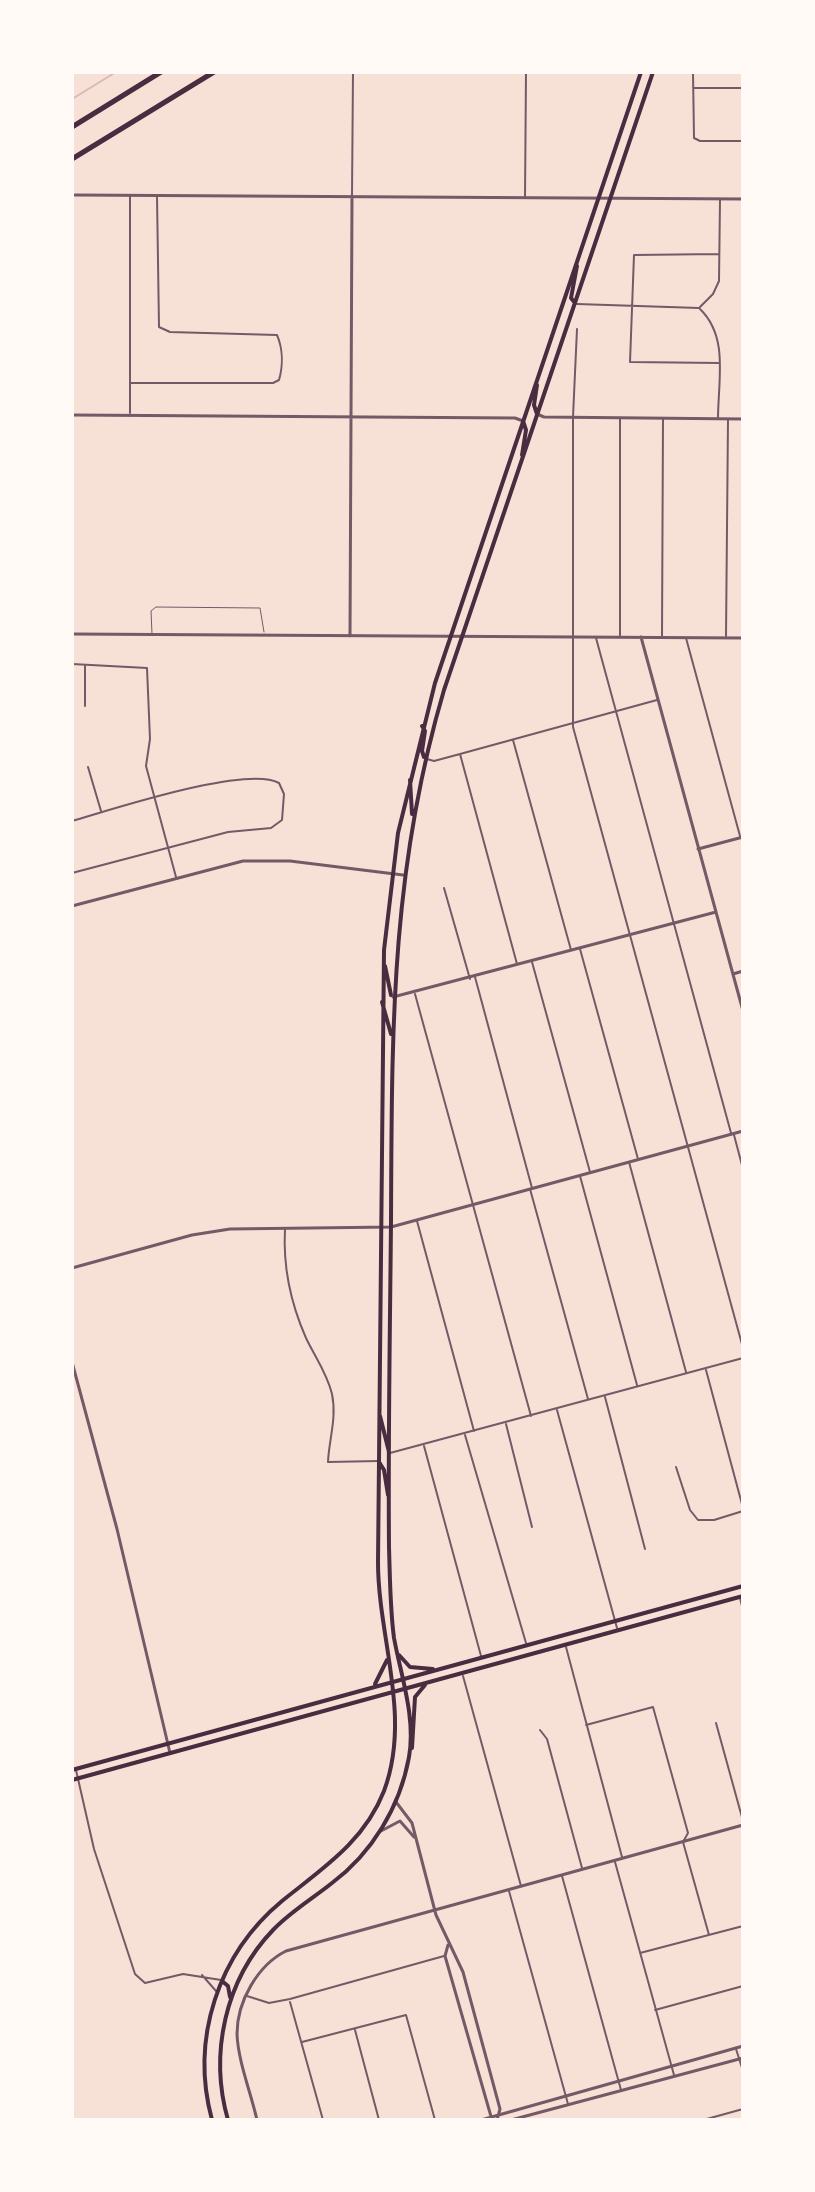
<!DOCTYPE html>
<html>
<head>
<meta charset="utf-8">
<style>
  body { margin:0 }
  #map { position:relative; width:815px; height:2192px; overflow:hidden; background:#f7e1d7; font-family:"PT Sans",sans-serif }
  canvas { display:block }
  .frame { position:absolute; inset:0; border:74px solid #fffaf5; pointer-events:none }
</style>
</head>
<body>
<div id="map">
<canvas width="815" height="2192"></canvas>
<div class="frame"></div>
</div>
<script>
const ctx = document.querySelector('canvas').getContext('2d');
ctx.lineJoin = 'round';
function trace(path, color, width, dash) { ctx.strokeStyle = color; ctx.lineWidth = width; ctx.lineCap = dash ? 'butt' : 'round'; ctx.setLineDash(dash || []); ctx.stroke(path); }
trace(new Path2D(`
  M 72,99 L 116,72`), '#dcb8b0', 2);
trace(new Path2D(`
  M 152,634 L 151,611 L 156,607 L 260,608 L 264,632`), '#755966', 1);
trace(new Path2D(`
  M 693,72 L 694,138 L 700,141 L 743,141
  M 693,88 L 743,88
  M 352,195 L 353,72
  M 525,198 L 526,72
  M 577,304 L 699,308
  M 700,307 L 713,294 L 719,281 L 720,200
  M 700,309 C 729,337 718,380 718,419
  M 577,329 L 573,417 L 573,727 L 743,1348
  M 719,363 L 630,362 L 634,255 L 719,254
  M 130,383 L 273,383 L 279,380 C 283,366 283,349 277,335 L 170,332 L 159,327 L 157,196
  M 130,413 L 130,196
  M 620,636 L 620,418
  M 662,636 L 663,418
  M 726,636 L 728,419
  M 596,638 L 731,1133
  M 686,638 L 740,836
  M 72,664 L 147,668 L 150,739 L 146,766 L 176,877
  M 85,666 L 85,706
  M 513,740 L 571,950
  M 460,754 L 517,964
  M 427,759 L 434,761 L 460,754 L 657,700
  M 88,767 L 101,811
  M 72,821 C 111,810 246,765 279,783 L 284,794 L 282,820 L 271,828 L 228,832 L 72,873
  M 444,888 L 470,979
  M 580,949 L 638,1159
  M 532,962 L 590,1172
  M 475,977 L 532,1188
  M 415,994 L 531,1416
  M 734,1135 L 743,1169
  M 629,1162 L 686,1372
  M 580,1176 L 637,1385
  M 530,1189 L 588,1399
  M 417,1221 L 474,1431
  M 285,1229 C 283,1265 291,1304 306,1338 C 315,1357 327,1373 332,1394 C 337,1418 329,1439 328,1462 L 379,1461
  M 706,1370 L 743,1508
  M 605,1397 L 645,1549
  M 557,1410 L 617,1628
  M 506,1424 L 532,1527
  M 465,1435 L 526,1643
  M 424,1446 L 481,1656
  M 390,1453 L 743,1358
  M 676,1467 L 690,1510 L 698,1520 L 714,1520 L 743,1511
  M 740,1598 L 743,1610
  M 566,1647 L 622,1857
  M 463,1676 L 521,1886
  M 716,1723 L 743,1821
  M 586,1725 L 653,1707 L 688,1833 L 683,1842 L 709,1935
  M 540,1730 L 547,1739 L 582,1868
  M 76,1770 L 94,1849 L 135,1974 L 145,1983 L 183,1974 L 221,1980
  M 615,1862 L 674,2075
  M 562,1876 L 621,2090
  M 509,1891 L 568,2104
  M 640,1953 L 743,1926
  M 202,1975 L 216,1991
  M 247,1996 L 269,2003 L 290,1999 L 444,1956
  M 290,2002 L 323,2120
  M 655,2010 L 743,1986
  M 355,2030 L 379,2120
  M 302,2042 L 406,2015 L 435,2120
  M 736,2049 L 743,2071
  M 703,2120 L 743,2109`), '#755966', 2);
trace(new Path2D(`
  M 75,195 L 743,199
  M 537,414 L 544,417 L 743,419
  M 72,415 L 515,418 L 523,421
  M 72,634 L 743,638
  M 350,636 L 352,196
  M 641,637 L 743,1011
  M 698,849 L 743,837
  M 72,906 L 243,861 L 290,861 L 403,875
  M 733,974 L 743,971
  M 393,997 L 716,912
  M 72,1268 L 192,1235 L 230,1229 L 391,1227 L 743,1131
  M 72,1362 L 117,1529 L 170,1753
  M 396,1802 L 412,1823 L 436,1915 L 463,1972 L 500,2109 L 497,2120
  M 381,1831 L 400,1821 L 414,1837
  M 448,1945 L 445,1956 L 492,2120
  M 257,2120 C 251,2093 238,2061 237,2034 C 237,2001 258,1965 286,1951 L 743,1825
  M 481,2120 L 743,2046
  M 511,2120 L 743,2058`), '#755966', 3);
trace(new Path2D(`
  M 575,303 L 571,298 L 577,266
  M 537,385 L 534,405 L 537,414
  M 522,455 L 526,430 L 523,421
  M 422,726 L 425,731 L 422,751 L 424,757
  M 410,780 L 412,814
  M 385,966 L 391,995
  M 382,1002 L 391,1034
  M 380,1416 L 389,1452
  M 379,1462 L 384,1470 L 388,1495
  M 399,1655 L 410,1667 L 433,1669
  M 375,1684 L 387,1660
  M 412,1748 L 415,1697 L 425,1685
  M 72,1770 L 743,1586
  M 72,1780 L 743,1596
  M 222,1981 L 228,1986 L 230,1997
  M 212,2120 C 190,2039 218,1954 282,1901 C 323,1868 364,1842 384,1791 C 412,1716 378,1638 378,1562 L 384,950 L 398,833 L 435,683 L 641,72
  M 228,2120 C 209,2054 225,1980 273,1930 C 290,1912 312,1899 332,1883 C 372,1853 400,1807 409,1757 C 416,1718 401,1676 394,1638 C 390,1608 390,1578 389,1547 C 388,1439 390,1330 391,1222 C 392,1034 390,873 444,690 L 653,72`), '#4a2c40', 4);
trace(new Path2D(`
  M 72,127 L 161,72
  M 72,159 L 214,72`), '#4a2c40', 5);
</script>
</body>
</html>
